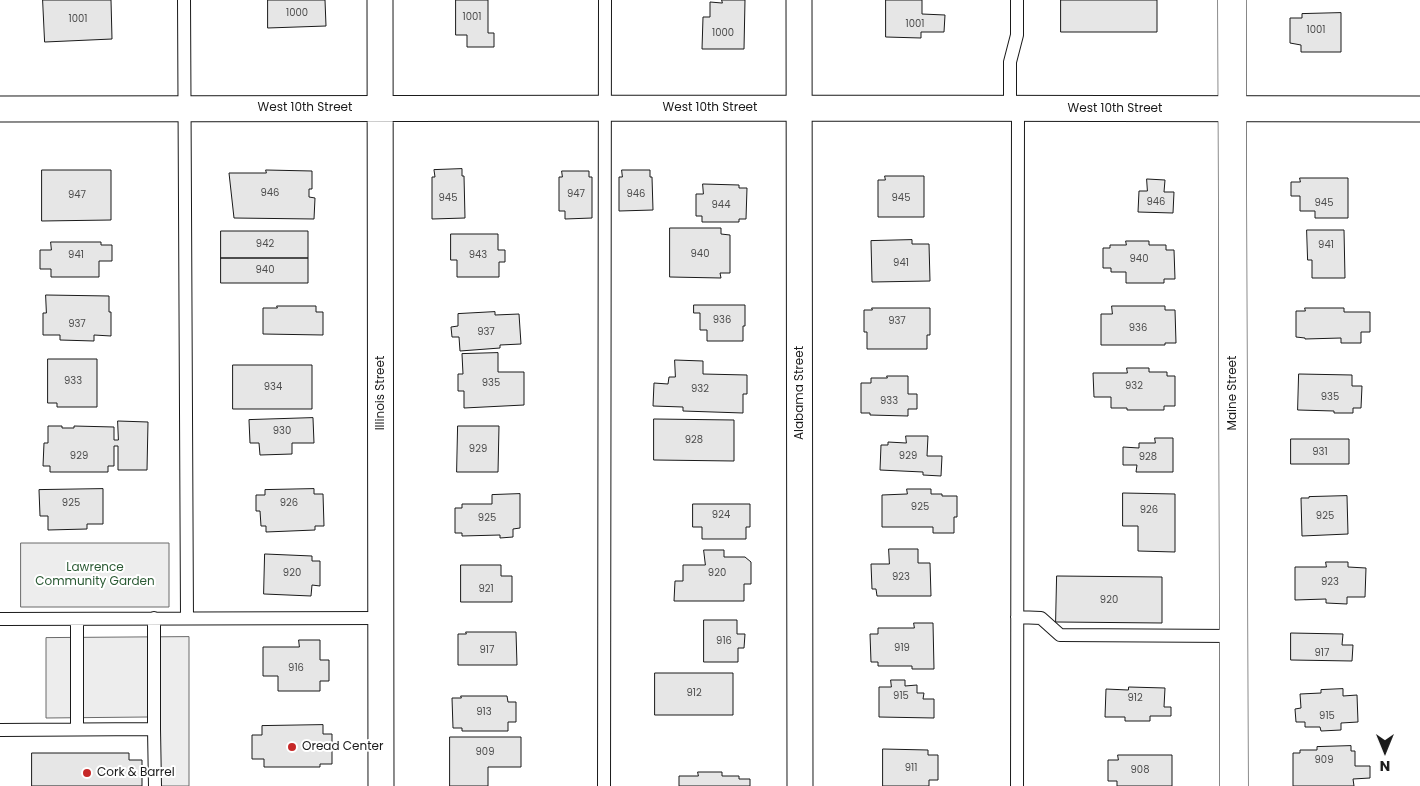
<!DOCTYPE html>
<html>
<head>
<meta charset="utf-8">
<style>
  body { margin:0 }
  #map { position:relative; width:1420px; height:786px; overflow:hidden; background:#fff; font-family:Poppins,sans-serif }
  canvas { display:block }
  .north { position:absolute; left:1360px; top:726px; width:50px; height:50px; -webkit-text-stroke:4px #fff; paint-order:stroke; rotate:180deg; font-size:14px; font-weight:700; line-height:20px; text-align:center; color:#1a1a1a }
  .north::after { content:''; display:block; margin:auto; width:18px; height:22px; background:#1a1a1a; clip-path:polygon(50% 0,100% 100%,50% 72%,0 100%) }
</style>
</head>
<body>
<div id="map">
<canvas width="1420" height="786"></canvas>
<div class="north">N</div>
</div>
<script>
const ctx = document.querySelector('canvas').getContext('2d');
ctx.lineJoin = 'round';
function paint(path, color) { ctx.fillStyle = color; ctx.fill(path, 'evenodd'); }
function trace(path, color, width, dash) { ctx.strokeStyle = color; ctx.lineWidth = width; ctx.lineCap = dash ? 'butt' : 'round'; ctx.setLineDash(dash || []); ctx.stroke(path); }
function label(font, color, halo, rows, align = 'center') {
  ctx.font = font + ' Poppins,sans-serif'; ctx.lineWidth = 4; ctx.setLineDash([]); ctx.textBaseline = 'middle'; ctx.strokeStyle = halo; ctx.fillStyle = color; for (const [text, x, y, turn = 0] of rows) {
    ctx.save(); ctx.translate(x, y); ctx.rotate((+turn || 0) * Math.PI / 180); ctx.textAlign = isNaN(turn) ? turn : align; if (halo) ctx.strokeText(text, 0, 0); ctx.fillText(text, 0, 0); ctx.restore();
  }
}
const built = new Path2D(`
  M 21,543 L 169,543 L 169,607 L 21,607 Z
  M 189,637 L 189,786 L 149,786 L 148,717 L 46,718 L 46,638 Z`);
paint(built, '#ededed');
trace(built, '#6a6a6a', 1);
const building = new Path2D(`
  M 43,0 L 111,0 L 112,39 L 45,42 Z
  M 268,0 L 325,0 L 326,26 L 268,28 Z
  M 456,0 L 488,0 L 488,33 L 494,33 L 494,47 L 467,47 L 467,35 L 456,35 Z
  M 722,0 L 745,0 L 744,49 L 702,49 L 703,17 L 710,17 L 710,2 L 722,3 Z
  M 886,0 L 922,0 L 922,14 L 945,15 L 944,32 L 921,32 L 921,38 L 886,37 Z
  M 1061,0 L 1157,0 L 1157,32 L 1061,32 Z
  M 1341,13 L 1341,52 L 1301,52 L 1301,45 L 1290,43 L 1290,18 L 1302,18 L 1302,14 Z
  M 462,169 L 462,176 L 464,176 L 465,218 L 432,219 L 432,177 L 435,177 L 434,170 Z
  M 42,170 L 111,170 L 111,220 L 42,221 Z
  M 266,170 L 312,171 L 312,189 L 309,189 L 309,197 L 315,198 L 314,219 L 234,218 L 229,173 L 266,173 Z
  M 622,170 L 650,170 L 650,177 L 652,177 L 653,210 L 619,211 L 619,177 L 622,177 Z
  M 562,171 L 589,171 L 589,177 L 592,177 L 592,218 L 565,219 L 565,211 L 559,211 L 559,177 L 562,177 Z
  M 885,176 L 924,176 L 924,217 L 878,217 L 878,180 L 885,180 Z
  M 1300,178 L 1348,178 L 1348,218 L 1315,218 L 1315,211 L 1300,211 L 1300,196 L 1291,196 L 1291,182 L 1300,182 Z
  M 1147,179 L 1165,180 L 1164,192 L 1174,192 L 1173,213 L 1138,212 L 1139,191 L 1147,191 Z
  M 703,184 L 739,185 L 739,188 L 747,188 L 746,219 L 739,219 L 739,222 L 702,222 L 702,216 L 696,216 L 696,194 L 703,194 Z
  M 670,228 L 721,228 L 721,234 L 730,235 L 730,273 L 720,273 L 721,278 L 670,277 Z
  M 1307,230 L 1344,230 L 1345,278 L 1312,278 L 1312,260 L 1308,260 Z
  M 221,231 L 308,231 L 308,258 L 221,258 Z
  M 451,234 L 498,234 L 498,250 L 505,250 L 505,262 L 499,262 L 499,277 L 457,277 L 457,260 L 451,260 Z
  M 912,240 L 912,244 L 929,244 L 930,281 L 872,282 L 871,241 Z
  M 1126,241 L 1149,241 L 1149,245 L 1166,245 L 1166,250 L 1174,250 L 1175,279 L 1164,279 L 1164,283 L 1126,283 L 1126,272 L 1111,272 L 1111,268 L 1103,268 L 1103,248 L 1110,248 L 1110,245 L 1126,245 Z
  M 51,242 L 101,242 L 101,245 L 112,245 L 112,261 L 99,261 L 99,277 L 51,277 L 51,269 L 40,269 L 40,250 L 51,250 Z
  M 221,258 L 308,258 L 308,283 L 221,283 Z
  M 46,295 L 109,296 L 109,312 L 111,312 L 111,336 L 94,335 L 94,341 L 60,340 L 60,335 L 43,335 L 43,313 L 46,313 Z
  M 694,305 L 745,305 L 745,326 L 743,326 L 743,341 L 707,341 L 707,330 L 700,330 L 700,313 L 694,313 Z
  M 277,306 L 316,306 L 316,312 L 323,312 L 323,335 L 263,334 L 263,308 L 277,308 Z
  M 1112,306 L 1165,306 L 1165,310 L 1175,310 L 1176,343 L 1165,343 L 1165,345 L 1101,345 L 1101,314 L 1112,314 Z
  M 872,308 L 930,308 L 930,335 L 927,335 L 927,349 L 867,349 L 867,332 L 864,332 L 864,310 L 872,310 Z
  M 1305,308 L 1344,308 L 1344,312 L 1370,312 L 1370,332 L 1361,332 L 1361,343 L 1341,343 L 1341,338 L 1305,339 L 1305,338 L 1296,337 L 1296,311 L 1305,311 Z
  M 495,312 L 495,315 L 519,314 L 521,344 L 500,345 L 500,348 L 460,351 L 459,337 L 452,337 L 451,327 L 458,326 L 458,314 Z
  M 498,353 L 498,372 L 524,372 L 524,405 L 464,408 L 464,391 L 458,391 L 458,374 L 463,374 L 462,354 Z
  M 48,359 L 97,359 L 97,407 L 57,407 L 57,403 L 48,403 Z
  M 675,360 L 703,361 L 703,374 L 747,375 L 747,394 L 743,394 L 743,413 L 683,411 L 683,407 L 653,406 L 654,383 L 668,384 L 669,377 L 675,377 Z
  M 233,365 L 312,365 L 312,409 L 233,409 Z
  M 1127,368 L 1149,368 L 1149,372 L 1167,372 L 1167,376 L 1175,376 L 1175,406 L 1164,406 L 1164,410 L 1127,410 L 1127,408 L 1111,408 L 1111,397 L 1094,397 L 1093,373 L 1127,373 Z
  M 1299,374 L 1352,375 L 1352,386 L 1362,386 L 1361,408 L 1353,408 L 1353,413 L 1334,413 L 1334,411 L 1298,410 Z
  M 887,376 L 908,376 L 908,394 L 917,394 L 917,409 L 908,409 L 908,416 L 870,415 L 870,413 L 861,413 L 861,383 L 871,383 L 871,378 L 887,378 Z
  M 313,418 L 314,443 L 292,443 L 292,454 L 260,455 L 259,443 L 250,443 L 249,420 Z
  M 654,419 L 734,420 L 734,461 L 654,460 Z
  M 118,421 L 148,422 L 147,470 L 118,470 L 118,446 L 114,446 L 114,466 L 108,466 L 108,472 L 50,472 L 50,466 L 43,466 L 44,443 L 48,443 L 48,426 L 62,426 L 62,428 L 74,428 L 74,426 L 114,427 L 114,440 L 118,440 Z
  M 458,426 L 499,426 L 498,472 L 457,472 Z
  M 906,436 L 928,436 L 927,456 L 942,456 L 941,476 L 923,475 L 923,472 L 880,470 L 881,445 L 888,445 L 888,442 L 906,443 Z
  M 1155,438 L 1173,438 L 1173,472 L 1136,472 L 1137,465 L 1123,465 L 1123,447 L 1139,448 L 1139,443 L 1155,443 Z
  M 1291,439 L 1349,439 L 1349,464 L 1291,464 Z
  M 103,489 L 103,524 L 87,524 L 87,529 L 48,530 L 48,516 L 40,516 L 39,490 Z
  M 314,489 L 314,494 L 323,494 L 324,526 L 315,526 L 315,530 L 266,532 L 266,526 L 261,526 L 260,511 L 256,511 L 256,495 L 265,495 L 265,490 Z
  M 907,489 L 931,489 L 931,494 L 942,494 L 942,496 L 957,496 L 957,517 L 954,517 L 954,533 L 933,533 L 933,527 L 882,527 L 882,495 L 907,494 Z
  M 1123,493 L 1175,494 L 1175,552 L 1138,551 L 1138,526 L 1123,526 Z
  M 520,494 L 520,528 L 513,529 L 513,537 L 500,538 L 500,535 L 462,536 L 462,533 L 455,533 L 455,508 L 462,508 L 462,504 L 492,504 L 492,495 Z
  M 1347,496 L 1348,534 L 1302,536 L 1301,498 L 1309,498 L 1309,497 Z
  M 693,504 L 750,504 L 750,527 L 746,527 L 746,539 L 702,539 L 702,527 L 693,527 Z
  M 889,549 L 918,549 L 918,563 L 930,563 L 931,596 L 877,596 L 876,589 L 872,589 L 871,564 L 889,564 Z
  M 704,550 L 724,550 L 724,557 L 745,557 L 751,562 L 751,584 L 744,584 L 744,601 L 674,601 L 675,581 L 683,581 L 683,565 L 705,565 Z
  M 265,554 L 312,556 L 312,561 L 320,561 L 320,586 L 312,585 L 311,596 L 264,594 Z
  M 1326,562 L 1348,562 L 1348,567 L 1366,568 L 1365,597 L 1347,597 L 1347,604 L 1326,603 L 1326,599 L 1295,600 L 1295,567 L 1326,567 Z
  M 461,565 L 501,565 L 501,576 L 512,576 L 512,602 L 461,602 Z
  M 1057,576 L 1162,577 L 1162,623 L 1056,622 Z
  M 704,620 L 737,620 L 737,634 L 745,634 L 744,648 L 738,648 L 738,662 L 704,662 Z
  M 914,623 L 933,623 L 934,669 L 912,669 L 912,666 L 878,666 L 878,662 L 871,662 L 870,634 L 878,634 L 878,628 L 914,628 Z
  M 466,632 L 516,632 L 517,665 L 458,665 L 458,634 L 466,634 Z
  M 1291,633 L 1343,634 L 1342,645 L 1353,645 L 1352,661 L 1291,660 Z
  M 299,640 L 320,640 L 320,660 L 329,660 L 329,681 L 320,681 L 320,691 L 278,691 L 278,676 L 263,676 L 263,647 L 299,647 Z
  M 655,673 L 733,673 L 733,715 L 655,715 Z
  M 891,680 L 905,680 L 905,686 L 917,685 L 917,693 L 924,693 L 923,699 L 934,699 L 934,718 L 879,717 L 879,687 L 891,687 Z
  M 1129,687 L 1165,688 L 1164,707 L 1171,707 L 1171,716 L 1150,716 L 1150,721 L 1125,721 L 1125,717 L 1105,717 L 1106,689 L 1128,690 Z
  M 1343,689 L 1343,696 L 1357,695 L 1358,722 L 1341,723 L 1341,730 L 1321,731 L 1320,727 L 1305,727 L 1305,722 L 1296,722 L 1295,709 L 1301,708 L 1300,694 L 1321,693 L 1321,690 Z
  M 461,696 L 507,696 L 508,702 L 516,702 L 516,722 L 508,722 L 508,731 L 462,731 L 462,728 L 453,728 L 452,698 L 461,698 Z
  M 323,725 L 323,734 L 332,734 L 332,764 L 320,764 L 320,767 L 264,767 L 264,759 L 252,759 L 252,735 L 262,735 L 262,726 Z
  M 450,737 L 521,737 L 521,767 L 488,767 L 488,786 L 450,786 Z
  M 1351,746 L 1351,751 L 1355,751 L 1355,766 L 1370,766 L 1370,778 L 1353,779 L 1354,786 L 1293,786 L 1293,753 L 1300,753 L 1300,750 L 1317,750 L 1317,747 Z
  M 883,749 L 928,750 L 928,755 L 938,755 L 938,780 L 929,780 L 929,786 L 883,786 Z
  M 32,753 L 129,753 L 129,760 L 142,760 L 142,786 L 32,786 Z
  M 1118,755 L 1172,755 L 1172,786 L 1117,786 L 1117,781 L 1108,781 L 1108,760 L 1118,760 Z
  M 698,772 L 722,772 L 722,776 L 739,776 L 739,779 L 750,779 L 750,786 L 679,786 L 679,776 L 698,776 Z`);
paint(building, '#e6e6e6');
trace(building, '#1a1a1a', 1);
const service = new Path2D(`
  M 184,0 L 187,618
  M 1010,109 L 1010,62 L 1017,35 L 1017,0
  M 1017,617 L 1041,618 L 1060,635 L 1234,636
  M 154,618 L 154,729
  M 0,619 L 381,618
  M 77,619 L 77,729
  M 0,730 L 154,729 L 155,786
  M 604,786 L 605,0
  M 1017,786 L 1018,109`);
const minor = new Path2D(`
  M 380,0 L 381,786
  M 799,0 L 800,786
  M 0,109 L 799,108 L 1420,109`);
const tertiary = new Path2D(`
  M 1232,0 L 1234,786`);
trace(service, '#1a1a1a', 14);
trace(minor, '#1a1a1a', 27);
trace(tertiary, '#1a1a1a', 29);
trace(service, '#fff', 12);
trace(minor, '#fff', 25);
trace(tertiary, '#fff', 28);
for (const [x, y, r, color] of [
  [292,747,5,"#c62828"],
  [87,773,5,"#c62828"]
]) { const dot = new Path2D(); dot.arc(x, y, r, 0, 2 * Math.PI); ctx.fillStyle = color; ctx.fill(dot); trace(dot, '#fff', 2); }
label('10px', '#4d4d4d', null, [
  ["1000",297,13],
  ["1001",472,17],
  ["1001",78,19],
  ["1001",915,24],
  ["1001",1316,30],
  ["1000",723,33],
  ["946",270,193],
  ["947",576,194],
  ["946",636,194],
  ["947",77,195],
  ["945",448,198],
  ["945",901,198],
  ["946",1156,202],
  ["945",1324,203],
  ["944",721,205],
  ["942",265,244],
  ["941",1326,245],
  ["940",700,254],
  ["941",76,255],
  ["943",478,255],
  ["940",1139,259],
  ["941",901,263],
  ["940",265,270],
  ["936",722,320],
  ["937",897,321],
  ["937",77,324],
  ["936",1138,328],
  ["937",486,332],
  ["933",73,381],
  ["935",491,383],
  ["932",1134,386],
  ["934",273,387],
  ["932",700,389],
  ["935",1330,397],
  ["933",889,401],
  ["930",282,431],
  ["928",694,440],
  ["929",478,449],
  ["931",1320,452],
  ["929",79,456],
  ["929",908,456],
  ["928",1148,457],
  ["925",71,503],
  ["926",289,503],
  ["925",920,507],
  ["926",1149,510],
  ["924",721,515],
  ["925",1325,516],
  ["925",487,518],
  ["920",292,573],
  ["920",717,573],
  ["923",901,577],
  ["923",1330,582],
  ["921",486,589],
  ["920",1109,600],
  ["916",724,641],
  ["919",902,648],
  ["917",487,650],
  ["917",1322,653],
  ["916",296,668],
  ["912",694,693],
  ["915",901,696],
  ["912",1135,698],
  ["913",484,712],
  ["915",1327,716],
  ["909",485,752],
  ["909",1324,760],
  ["911",911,768],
  ["908",1140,770]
]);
label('12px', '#1a1a1a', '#fff', [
  ["West 10th Street",305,108],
  ["West 10th Street",710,108],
  ["West 10th Street",1115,109],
  ["Illinois Street",381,393,-90],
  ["Alabama Street",800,393,-90],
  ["Maine Street",1233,393,-90]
]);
label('12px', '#2b5a34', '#fff', [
  ["Lawrence",95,568],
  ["Community Garden",95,582]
]);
label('12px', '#1a1a1a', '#fff', [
  ["Oread Center",302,747],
  ["Cork & Barrel",97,773]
], 'left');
</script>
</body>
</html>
